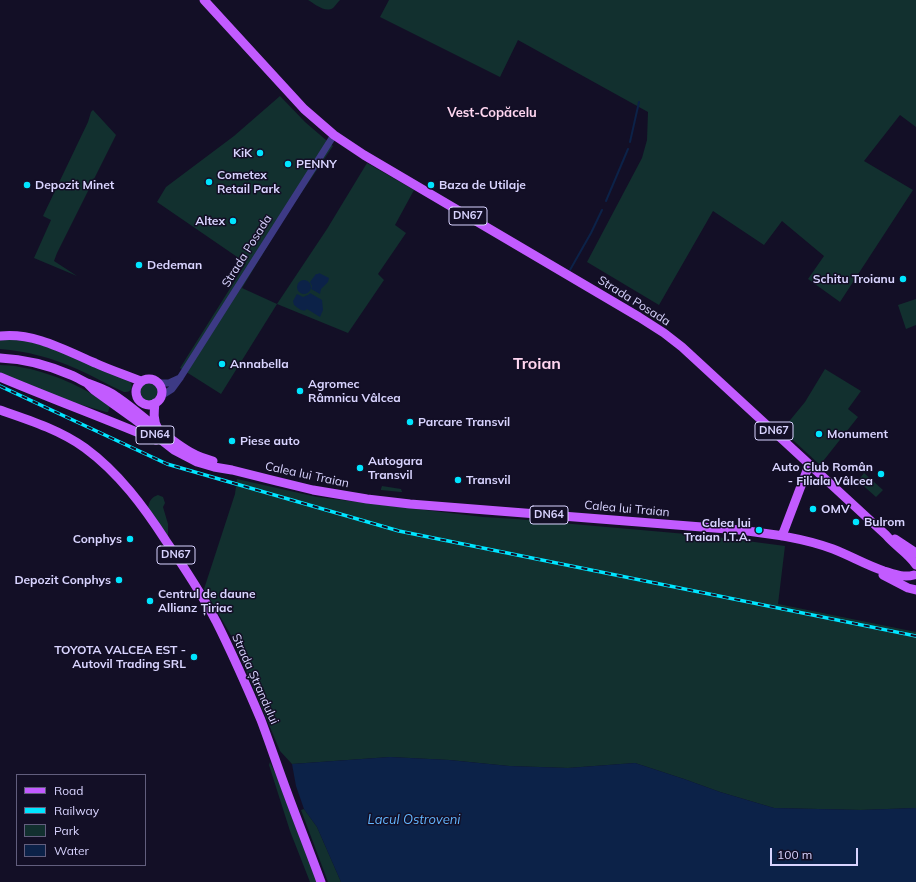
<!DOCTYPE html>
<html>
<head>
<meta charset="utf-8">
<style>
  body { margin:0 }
  #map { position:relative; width:916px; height:882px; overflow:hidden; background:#130f26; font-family:Mulish,sans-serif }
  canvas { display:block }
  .legend { position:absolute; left:16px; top:774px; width:130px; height:92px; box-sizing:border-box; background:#130f26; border:1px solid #625e7d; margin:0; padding:5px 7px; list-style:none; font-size:12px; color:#d9d4ff }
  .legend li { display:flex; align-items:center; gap:8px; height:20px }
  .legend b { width:20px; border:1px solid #625e7d }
  .scale { position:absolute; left:770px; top:848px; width:88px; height:18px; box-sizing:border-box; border:2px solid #d9d4ff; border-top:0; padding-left:5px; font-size:12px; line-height:14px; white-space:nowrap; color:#d9d4ff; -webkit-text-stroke:3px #130f26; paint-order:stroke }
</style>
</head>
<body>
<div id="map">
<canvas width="916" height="882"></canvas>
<ul class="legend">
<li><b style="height:5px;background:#c25bff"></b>Road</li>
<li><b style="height:5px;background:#00e5ff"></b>Railway</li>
<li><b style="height:11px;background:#12302f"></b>Park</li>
<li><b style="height:11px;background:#0c2248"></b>Water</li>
</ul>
<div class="scale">100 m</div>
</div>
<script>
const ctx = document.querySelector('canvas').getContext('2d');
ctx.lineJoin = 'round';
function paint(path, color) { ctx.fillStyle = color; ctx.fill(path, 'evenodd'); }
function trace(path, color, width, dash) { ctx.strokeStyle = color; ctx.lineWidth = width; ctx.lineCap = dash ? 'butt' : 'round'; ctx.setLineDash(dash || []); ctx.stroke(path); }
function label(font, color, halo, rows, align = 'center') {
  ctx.font = font + ' Mulish,sans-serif'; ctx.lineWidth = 3; ctx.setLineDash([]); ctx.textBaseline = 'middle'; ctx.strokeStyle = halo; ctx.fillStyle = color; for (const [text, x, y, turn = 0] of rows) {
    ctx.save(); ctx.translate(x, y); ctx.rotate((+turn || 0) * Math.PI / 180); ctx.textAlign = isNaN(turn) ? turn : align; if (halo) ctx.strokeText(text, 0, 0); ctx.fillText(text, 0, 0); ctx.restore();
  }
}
paint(new Path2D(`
  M 308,0 L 340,0 C 338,2 335,6 333,8 C 325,13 315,4 308,0 Z
  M 389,0 L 916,0 L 916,127 L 900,115 L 864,161 L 913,190 L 840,302 L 808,279 L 824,256 L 782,221 L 764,245 L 713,211 L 659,305 L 587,262 L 642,158 L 647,140 L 648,112 L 518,40 L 500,77 L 380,17 Z
  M 280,96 L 305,122 L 333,146 L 285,217 L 242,288 L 277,304 L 327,229 L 367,163 L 414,190 L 395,225 L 406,233 L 378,274 L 384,280 L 348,333 L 277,304 L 221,394 L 180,368 L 246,263 L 157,202 L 166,187 L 234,136 Z
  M 93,110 L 116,135 L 57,253 L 54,261 L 77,276 L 34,258 L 51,220 L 43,216 L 88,122 L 91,112 Z
  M 916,299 L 916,325 L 906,329 L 898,305 Z
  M 0,340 L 24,340 L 51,348 L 130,381 C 134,387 131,393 124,392 C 108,385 93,376 77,369 C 52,358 27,351 0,349 Z
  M 0,365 C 25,365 58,376 81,388 C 91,393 101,400 110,406 L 108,412 L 106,412 L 75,403 L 0,374 Z
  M 825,369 C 837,376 849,384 861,391 L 848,409 L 858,417 L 820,465 L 782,430 L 805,402 Z
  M140 392a9 9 0 1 1 18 0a9 9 0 1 1-18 0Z
  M 864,473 L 883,490 L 876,497 L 858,481 Z
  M 237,479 L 317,497 L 483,517 L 516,519 L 709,536 L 785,546 L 778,604 L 916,632 L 916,808 L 861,810 L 774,808 L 720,792 L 684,779 L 635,763 L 568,768 L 509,766 L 449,760 L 390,757 L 292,764 L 280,751 L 232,637 L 204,589 L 235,494 Z
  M 382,486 L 401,489 L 402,492 L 401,492 L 381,490 L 381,489 Z
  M 158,495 L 163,497 L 165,503 L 163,507 L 168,524 L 168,538 L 148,508 C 149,502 151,497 158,495 Z
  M 270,762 L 277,777 L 294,823 L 317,882 L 310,882 L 290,831 L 269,765 Z
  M 304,809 L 317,827 L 341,882 L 328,882 L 301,810 Z`), '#12302f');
paint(new Path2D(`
  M 319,273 L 329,278 L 328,282 L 321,289 L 320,294 L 311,289 L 312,286 L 310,282 L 316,274 L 318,274 Z
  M297 287a7 7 0 1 1 14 0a7 7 0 1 1-14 0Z
  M 310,293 L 322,300 L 323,310 L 320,317 L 307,309 C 303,313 298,308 294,305 L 293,301 L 297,294 L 303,297 L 308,295 Z
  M 390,757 L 449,760 L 509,766 L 568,768 L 635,763 L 684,779 L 720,792 L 774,808 L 861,810 L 916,808 L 916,882 L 341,882 L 317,827 L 304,809 L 296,786 L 292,764 Z`), '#0c2248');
trace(new Path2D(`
  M 630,142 L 639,102
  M 606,201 L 628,149
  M 570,270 L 591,233 L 602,210`), '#0c2248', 2);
trace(new Path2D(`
  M 158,383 L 169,383 L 180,378
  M 161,396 L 172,389 L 180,378 L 334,135`), '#3d3a85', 7);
trace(new Path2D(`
  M 204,0 L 304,109 L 334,135 L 364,155 L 639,317 L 664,333 L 682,347 L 886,535 C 895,546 908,553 916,565
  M 0,336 C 33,332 65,350 95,363 C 110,370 126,375 141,381
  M 0,358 C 25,359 48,365 71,375 C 76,377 81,380 87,383 C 97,387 108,390 117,397 C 142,414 164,437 190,452 C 197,456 205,459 213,461
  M 0,377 C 52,399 104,418 156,440
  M136 392a13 13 0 1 1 26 0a13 13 0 1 1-26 0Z
  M 87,383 L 94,390 L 133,418 L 174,450 L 197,462 L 214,467 L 232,470 L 276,481 L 313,490 L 367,499 L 410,504 L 740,530 C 772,534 803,538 833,549 C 851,556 866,565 884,571 C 894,574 903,578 914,575
  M 155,403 C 154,412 153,421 158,429
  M 0,410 C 29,420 60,430 85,448 C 119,473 144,507 166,541 C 184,567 201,593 216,621 C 232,653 247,687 261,720 C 270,744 278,768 287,792 C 298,822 310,852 321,882
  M 782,536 L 809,465
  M 895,539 L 916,553
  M 883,575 L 908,588 L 916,590`), '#c25bff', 9);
const rail = new Path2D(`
  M 0,386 L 167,464 L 399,531 L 916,636`);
trace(rail, '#00e5ff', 3.5);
trace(rail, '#130f26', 2, [6]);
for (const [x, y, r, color] of [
  [260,153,4,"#00e5ff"],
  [288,164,4,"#00e5ff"],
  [209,182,4,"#00e5ff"],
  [27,185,4,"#00e5ff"],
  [431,185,4,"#00e5ff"],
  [233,221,4,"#00e5ff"],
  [139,265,4,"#00e5ff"],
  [903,279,4,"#00e5ff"],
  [222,364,4,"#00e5ff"],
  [300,391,4,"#00e5ff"],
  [410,422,4,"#00e5ff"],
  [819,434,4,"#00e5ff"],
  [232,441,4,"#00e5ff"],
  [360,468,4,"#00e5ff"],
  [881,474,4,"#00e5ff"],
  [458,480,4,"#00e5ff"],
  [813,509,4,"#00e5ff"],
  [856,522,4,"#00e5ff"],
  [759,530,4,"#00e5ff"],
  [130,539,4,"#00e5ff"],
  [119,580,4,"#00e5ff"],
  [150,601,4,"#00e5ff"],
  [194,657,4,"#00e5ff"]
]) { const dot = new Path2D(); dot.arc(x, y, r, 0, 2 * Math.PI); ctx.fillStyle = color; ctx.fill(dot); trace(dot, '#130f26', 1.5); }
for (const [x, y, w] of [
  [468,216,38],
  [774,431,38],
  [155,435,38],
  [549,515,38],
  [176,555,38]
]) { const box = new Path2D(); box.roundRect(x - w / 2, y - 9, w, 18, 3); ctx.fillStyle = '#130f26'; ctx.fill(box); trace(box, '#d9d4ff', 1); }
label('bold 11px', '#d9d4ff', null, [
  ["DN67",468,216],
  ["DN67",774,431],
  ["DN64",155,435],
  ["DN64",549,515],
  ["DN67",176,555]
]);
label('bold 12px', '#d9d4ff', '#130f26', [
  ["KiK",252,153,"right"],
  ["PENNY",296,164],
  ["Cometex",217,175],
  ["Retail Park",217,189],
  ["Depozit Minet",35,185],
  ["Baza de Utilaje",439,185],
  ["Altex",225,221,"right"],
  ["Dedeman",147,265],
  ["Schitu Troianu",895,279,"right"],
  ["Annabella",230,364],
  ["Agromec",308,384],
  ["Râmnicu Vâlcea",308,398],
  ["Parcare Transvil",418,422],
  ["Monument",827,434],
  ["Piese auto",240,441],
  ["Autogara",368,461],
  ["Transvil",368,475],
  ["Auto Club Român",873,467,"right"],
  ["- Filiala Vâlcea",873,481,"right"],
  ["Transvil",466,480],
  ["OMV",821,509],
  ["Bulrom",864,522],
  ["Calea lui",751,523,"right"],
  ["Traian I.T.A.",751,537,"right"],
  ["Conphys",122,539,"right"],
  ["Depozit Conphys",111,580,"right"],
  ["Centrul de daune",158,594],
  ["Allianz Țiriac",158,608],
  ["TOYOTA VALCEA EST -",186,650,"right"],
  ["Autovil Trading SRL",186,664,"right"]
], 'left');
label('12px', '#d9d4ff', '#130f26', [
  ["Strada Posada",247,251,-58],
  ["Strada Posada",634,301,32],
  ["Calea lui Traian",307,475,12],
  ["Calea lui Traian",627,509,5],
  ["Strada Ștrandului",255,679,66]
]);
label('bold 13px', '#ffd6f0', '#130f26', [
  ["Vest-Copăcelu",492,113]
]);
label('italic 13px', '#62b6ff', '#130f26', [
  ["Lacul Ostroveni",414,820]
]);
label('bold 16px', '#ffd6f0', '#130f26', [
  ["Troian",537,364]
]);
</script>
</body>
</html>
